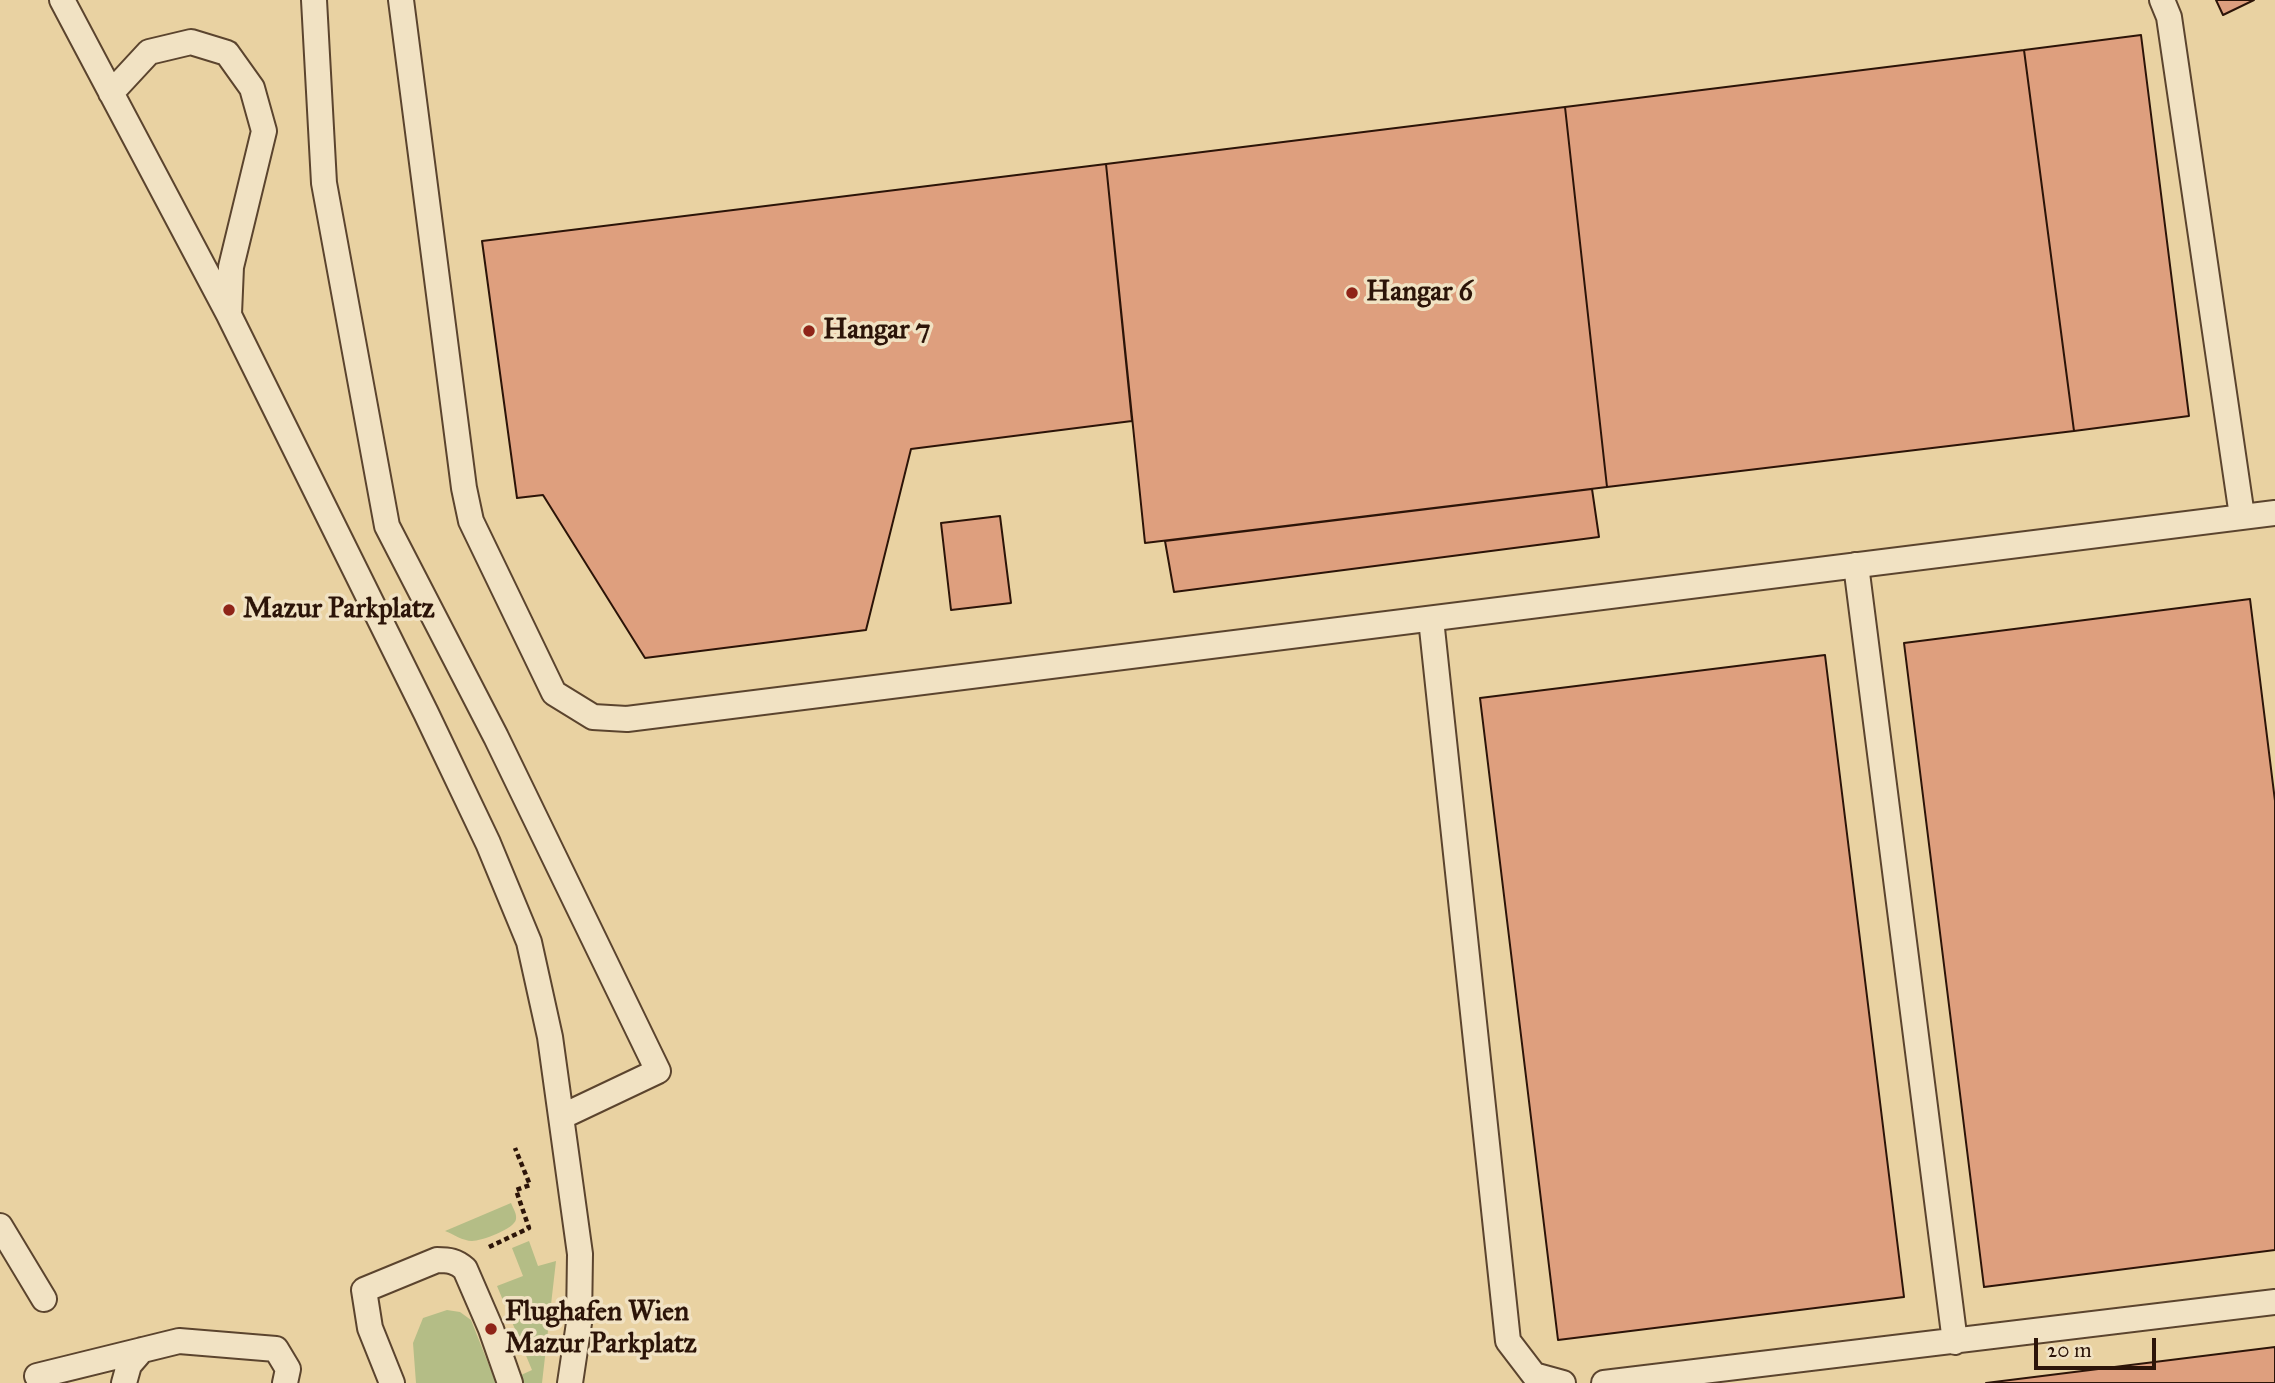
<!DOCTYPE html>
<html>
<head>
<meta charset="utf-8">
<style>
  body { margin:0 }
  #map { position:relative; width:2275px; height:1383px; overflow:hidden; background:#e9d2a2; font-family:"IM FELL Great Primer",serif }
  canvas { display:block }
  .scale { position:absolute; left:2034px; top:1338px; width:122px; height:32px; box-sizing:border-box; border:4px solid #2c1408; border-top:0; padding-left:9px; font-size:21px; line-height:24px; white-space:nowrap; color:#2c1408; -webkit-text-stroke:5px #f1e2c3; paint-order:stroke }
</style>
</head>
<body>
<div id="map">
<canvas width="2275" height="1383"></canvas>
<div class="scale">20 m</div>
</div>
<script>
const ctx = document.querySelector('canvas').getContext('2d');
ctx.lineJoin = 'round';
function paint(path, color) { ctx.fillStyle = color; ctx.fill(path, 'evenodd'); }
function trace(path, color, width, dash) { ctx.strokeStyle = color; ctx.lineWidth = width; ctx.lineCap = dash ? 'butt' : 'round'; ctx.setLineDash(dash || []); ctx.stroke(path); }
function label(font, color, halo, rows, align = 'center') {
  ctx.font = font + ' "IM FELL Great Primer",serif'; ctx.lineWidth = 7; ctx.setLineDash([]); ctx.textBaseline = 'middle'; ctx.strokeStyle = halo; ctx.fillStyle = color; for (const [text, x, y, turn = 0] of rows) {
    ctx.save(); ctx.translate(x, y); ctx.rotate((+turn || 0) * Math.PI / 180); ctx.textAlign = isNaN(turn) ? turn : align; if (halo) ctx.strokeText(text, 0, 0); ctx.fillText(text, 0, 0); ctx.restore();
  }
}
paint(new Path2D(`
  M 511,1203 C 513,1208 517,1214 516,1219 C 515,1229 481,1241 472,1241 C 463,1241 453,1234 445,1231 Z
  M 529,1241 L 538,1266 L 556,1261 L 542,1383 L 524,1383 L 521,1375 L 532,1370 L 497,1286 L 523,1276 L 512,1248 Z
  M 447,1310 L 460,1312 L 471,1320 L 496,1383 L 416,1383 L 413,1343 L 423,1318 Z`), '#b4bd86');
const building = new Path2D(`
  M 2216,0 L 2254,0 L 2223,15 Z
  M 2141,35 L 2189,416 L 2074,431 L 2024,50 Z
  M 2024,50 L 2074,431 L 1607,487 L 1565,107 Z
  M 1565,107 L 1607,487 L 1145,543 L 1106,164 Z
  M 1106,164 L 1132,421 L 911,449 L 866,630 L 645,658 L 543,495 L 517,498 L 482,241 Z
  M 1592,489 L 1599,537 L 1174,592 L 1165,541 Z
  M 1000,516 L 1011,603 L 951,610 L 941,523 Z
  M 2250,599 L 2275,801 L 2275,1250 L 1984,1287 L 1904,643 Z
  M 1825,655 L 1904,1297 L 1558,1340 L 1480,698 Z
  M 2275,1347 L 2275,1383 L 1986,1383 Z`);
paint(building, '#de9f7e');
trace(building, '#2c1408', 2);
const service = new Path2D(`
  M 62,0 L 229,315 L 426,713 L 488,843 L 529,942 L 550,1037 L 580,1254 L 579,1323 L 570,1383
  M 314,0 L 324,183 L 387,526 L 496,737 L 658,1071 L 561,1117
  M 401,0 L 464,488 L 471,521 L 554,693 L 593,717 L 627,719 L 2275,513
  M 2162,0 L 2169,17 L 2242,516
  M 111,93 L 149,52 L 191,42 L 227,53 L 252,88 L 264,131 L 231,267 L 229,314
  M 1856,565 L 1955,1342
  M 1431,619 L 1508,1341 L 1534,1375 L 1563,1383
  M 0,1226 L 44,1299
  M 37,1376 L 179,1341 L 276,1349 L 288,1369 L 285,1383
  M 124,1383 L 129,1365 L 142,1350
  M 392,1383 L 370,1328 L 364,1290 L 437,1260 C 449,1260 456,1261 465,1269 L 491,1329 L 510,1383
  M 1604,1383 L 2275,1302`);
trace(service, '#5b442e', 28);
trace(new Path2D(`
  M 489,1247 L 529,1228 L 516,1190 L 530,1185 L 515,1148`), '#2c1408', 4.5, [5, 3.5]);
trace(service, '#f1e2c3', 24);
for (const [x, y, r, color] of [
  [1352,293,7,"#8f2418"],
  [809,331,7,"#8f2418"],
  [229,610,7,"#8f2418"],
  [491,1329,7,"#8f2418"]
]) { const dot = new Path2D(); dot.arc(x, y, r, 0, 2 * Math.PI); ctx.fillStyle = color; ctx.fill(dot); trace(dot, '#f1e2c3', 2.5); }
label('bold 28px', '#2c1408', '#f1e2c3', [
  ["Hangar 6",1366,293],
  ["Hangar 7",823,331],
  ["Mazur Parkplatz",243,610],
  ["Flughafen Wien",505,1313],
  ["Mazur Parkplatz",505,1345]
], 'left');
</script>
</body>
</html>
